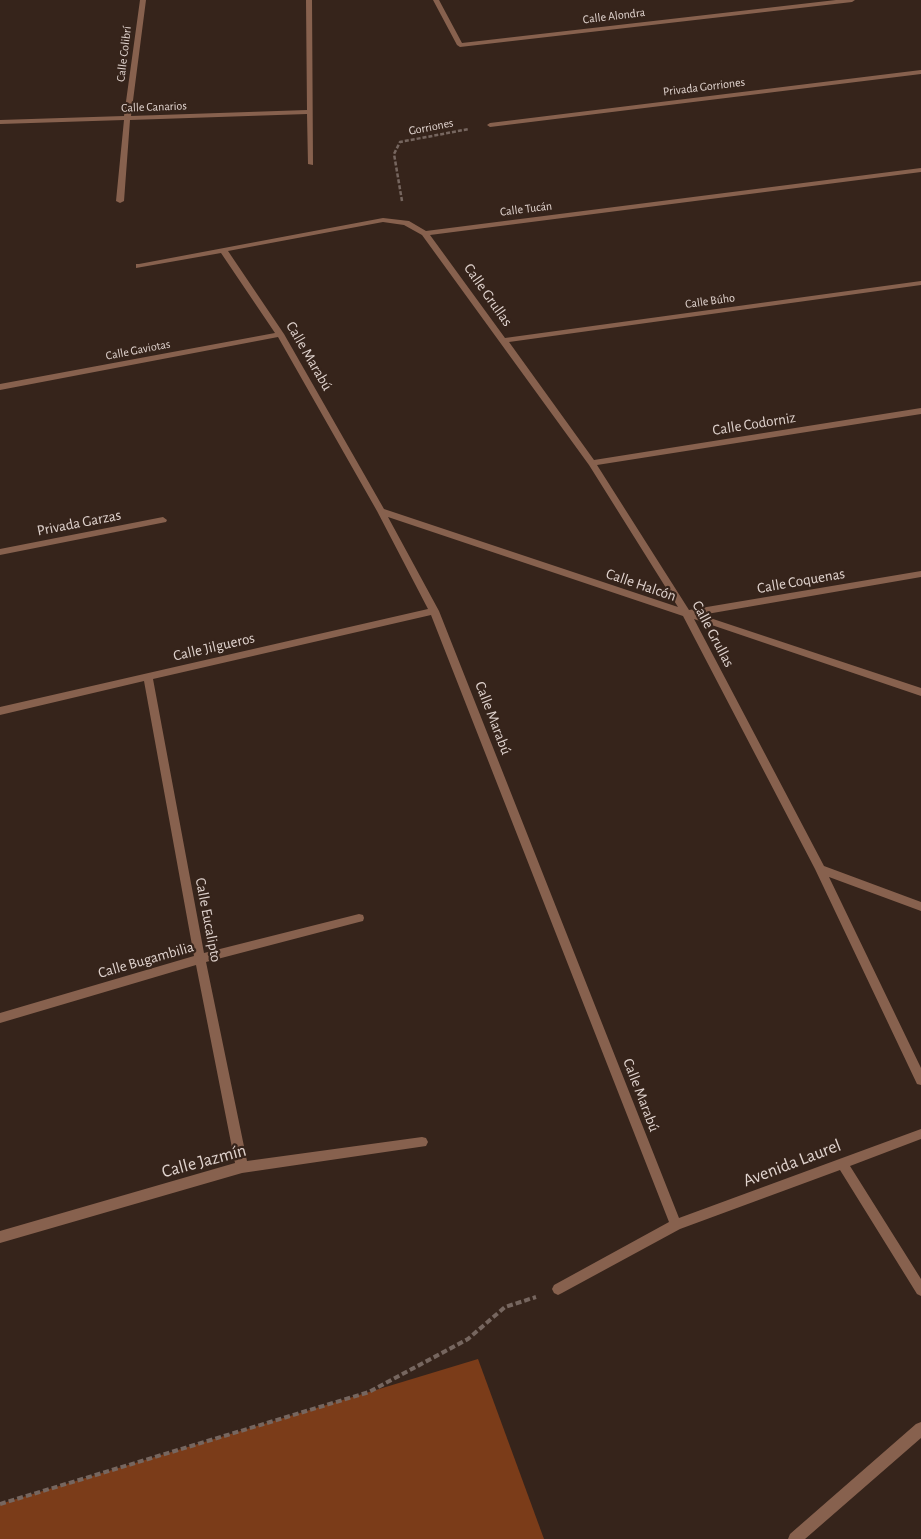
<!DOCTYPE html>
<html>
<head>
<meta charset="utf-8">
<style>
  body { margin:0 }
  canvas { display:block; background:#36241b }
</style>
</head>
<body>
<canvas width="921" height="1539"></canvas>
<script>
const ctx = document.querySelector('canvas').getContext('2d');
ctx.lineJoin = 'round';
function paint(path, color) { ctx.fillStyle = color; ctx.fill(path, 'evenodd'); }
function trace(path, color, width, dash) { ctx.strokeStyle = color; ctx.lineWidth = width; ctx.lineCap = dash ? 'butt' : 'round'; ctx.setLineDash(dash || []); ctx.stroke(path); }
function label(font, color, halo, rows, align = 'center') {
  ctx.font = font + ' "Alegreya Sans",sans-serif'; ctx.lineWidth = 4.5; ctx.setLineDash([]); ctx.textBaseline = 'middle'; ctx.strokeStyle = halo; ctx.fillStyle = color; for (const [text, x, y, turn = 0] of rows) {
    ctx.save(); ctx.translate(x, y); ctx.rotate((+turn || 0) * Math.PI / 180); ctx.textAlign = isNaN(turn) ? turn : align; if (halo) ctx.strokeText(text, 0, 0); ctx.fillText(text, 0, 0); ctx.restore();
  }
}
paint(new Path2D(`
  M 478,1359 L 544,1539 L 0,1539 L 0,1504 Z`), '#7b3c19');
trace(new Path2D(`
  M 402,201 L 394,154 L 400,142 L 469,129`), '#76665f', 2.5, [4, 2]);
trace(new Path2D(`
  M 0,1504 L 369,1392 L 468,1339 L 505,1307 L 536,1297`), '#76665f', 4, [6, 3]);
paint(new Path2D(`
  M 140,0 L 146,0 L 131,116 L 307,110 L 306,0 L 312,0 L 313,165 L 308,164 L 307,114 L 130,120 L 124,201 L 120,203 L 116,201 L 124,120 L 0,124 L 0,120 L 124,116 Z
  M 433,0 L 439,0 L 462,43 L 836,0 L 855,0 L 852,2 L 460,47 L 457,45 Z
  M 921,70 L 921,74 L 490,127 L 487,125 L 490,123 Z
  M 921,168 L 921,172 L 430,235 L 505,338 L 921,281 L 921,285 L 509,342 L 594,460 L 921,408 L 921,414 L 597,465 L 689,610 L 921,571 L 921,577 L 701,615 L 921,688 L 921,696 L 694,619 L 824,866 L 921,902 L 921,911 L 829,877 L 921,1068 L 921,1085 L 917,1084 L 815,869 L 683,616 L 388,517 L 439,611 L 679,1218 L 921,1129 L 921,1139 L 850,1166 L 921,1279 L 921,1296 L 917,1294 L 840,1170 L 680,1229 L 562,1293 L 558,1295 L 554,1293 L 552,1289 L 554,1285 L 669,1222 L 431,615 L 153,679 L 204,953 L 359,914 L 363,915 L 364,918 L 363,921 L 359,922 L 206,962 L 247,1161 L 422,1137 L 426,1138 L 428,1142 L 426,1146 L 242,1173 L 0,1243 L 0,1231 L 235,1163 L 196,965 L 0,1023 L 0,1013 L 194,956 L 144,681 L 0,715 L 0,707 L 428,609 L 377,511 L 278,337 L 0,390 L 0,384 L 275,333 L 221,253 L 136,268 L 136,264 L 139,264 L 383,218 L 409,221 L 426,231 ZM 383,222 L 404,225 L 422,235 L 589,465 L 678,607 L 384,509 L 284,334 L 228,251 Z
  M 163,517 L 167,520 L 166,522 L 0,555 L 0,549 Z
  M 921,1422 L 921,1438 L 805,1539 L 788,1539 L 790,1534 L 916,1424 Z`), '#87614e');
label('12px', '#e0d3ce', '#36241b', [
  ["Calle Alondra",614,16,-7],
  ["Calle Colibrí",124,54,-83],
  ["Privada Gorriones",704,87,-7],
  ["Calle Canarios",154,107,-2],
  ["Gorriones",431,127,-11],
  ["Calle Tucán",526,209,-7],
  ["Calle Búho",710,301,-8],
  ["Calle Gaviotas",138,350,-11]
]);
label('15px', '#e0d3ce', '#36241b', [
  ["Calle Grullas",488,295,55],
  ["Calle Marabú",309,356,60],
  ["Calle Codorniz",754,424,-9],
  ["Privada Garzas",79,523,-11],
  ["Calle Coquenas",801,581,-10],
  ["Calle Halcón",641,585,19],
  ["Calle Grullas",713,634,62],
  ["Calle Jilgueros",214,647,-13],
  ["Calle Marabú",493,718,69],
  ["Calle Eucalipto",208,920,79],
  ["Calle Bugambilia",146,960,-16],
  ["Calle Marabú",641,1095,69]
]);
label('18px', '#e0d3ce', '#36241b', [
  ["Calle Jazmín",204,1161,-15],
  ["Avenida Laurel",792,1163,-21]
]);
</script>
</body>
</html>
